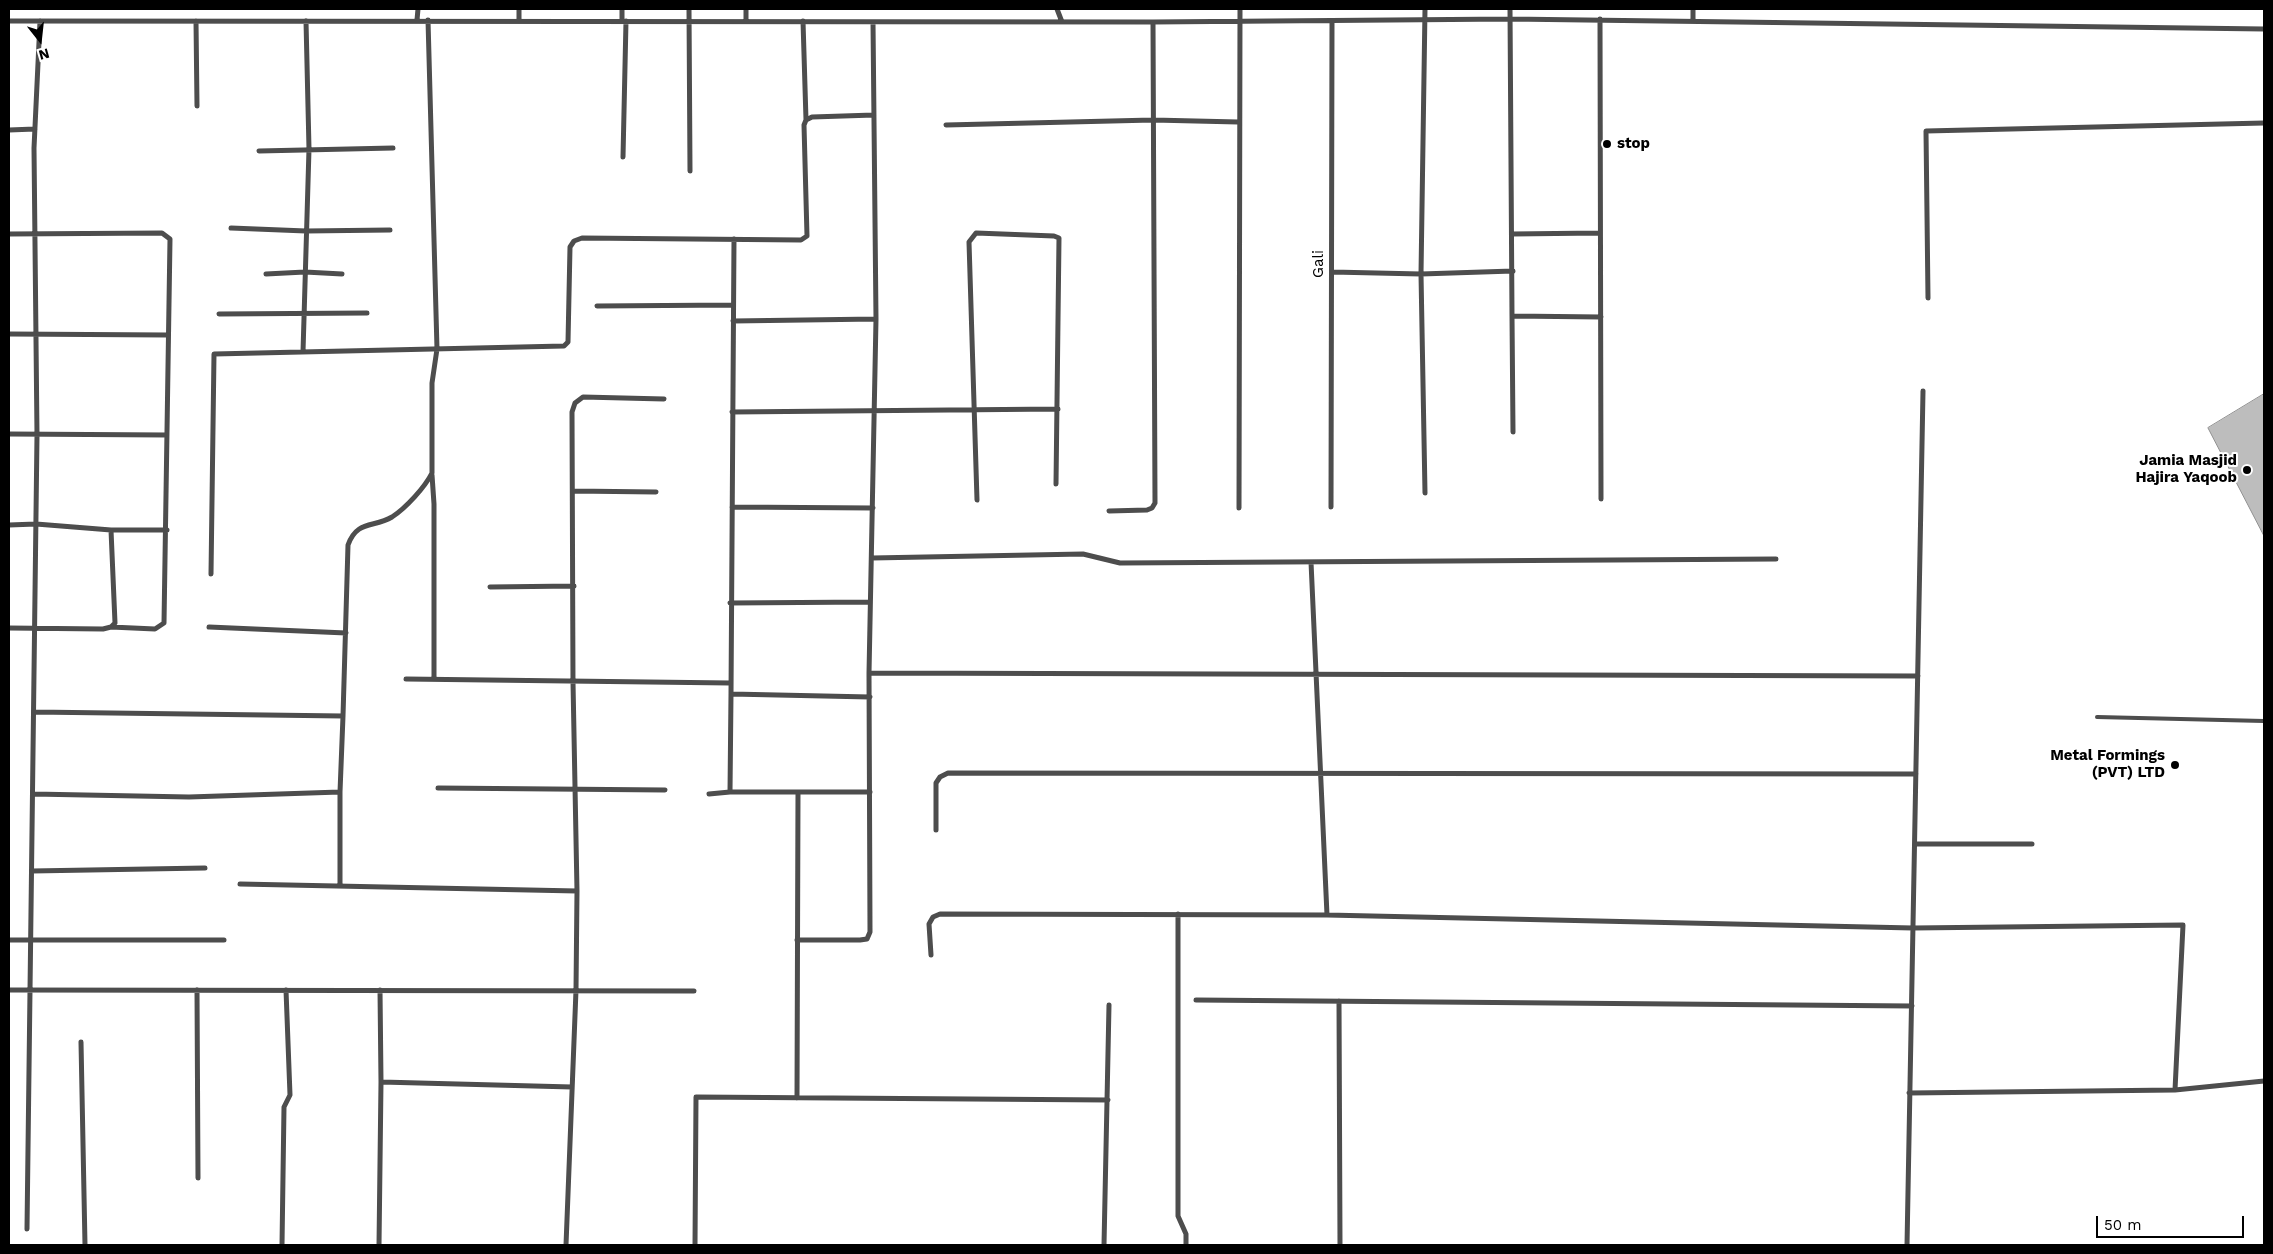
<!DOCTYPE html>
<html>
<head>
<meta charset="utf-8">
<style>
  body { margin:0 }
  #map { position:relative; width:2273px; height:1254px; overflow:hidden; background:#fff; font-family:"Work Sans",sans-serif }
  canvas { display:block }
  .frame { position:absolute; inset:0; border:10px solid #000; pointer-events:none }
  .north { position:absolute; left:15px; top:15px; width:50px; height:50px; -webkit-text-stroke:4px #fff; paint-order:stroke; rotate:164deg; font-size:14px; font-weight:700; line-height:20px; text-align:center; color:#000 }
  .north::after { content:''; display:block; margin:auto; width:18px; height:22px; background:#000; clip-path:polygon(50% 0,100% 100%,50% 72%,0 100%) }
  .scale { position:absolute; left:2096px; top:1216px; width:148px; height:22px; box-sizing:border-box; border:2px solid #000; border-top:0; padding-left:6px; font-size:15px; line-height:18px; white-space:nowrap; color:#000; -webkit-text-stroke:4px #fff; paint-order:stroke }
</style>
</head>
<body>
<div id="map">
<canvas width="2273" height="1254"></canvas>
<div class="frame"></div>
<div class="north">N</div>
<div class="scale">50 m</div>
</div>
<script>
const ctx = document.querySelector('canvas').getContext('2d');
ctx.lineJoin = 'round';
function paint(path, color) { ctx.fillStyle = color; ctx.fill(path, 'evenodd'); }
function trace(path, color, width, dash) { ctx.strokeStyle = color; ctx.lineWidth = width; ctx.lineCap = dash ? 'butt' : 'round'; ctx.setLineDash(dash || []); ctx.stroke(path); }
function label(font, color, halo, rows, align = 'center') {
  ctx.font = font + ' "Work Sans",sans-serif'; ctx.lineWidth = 4; ctx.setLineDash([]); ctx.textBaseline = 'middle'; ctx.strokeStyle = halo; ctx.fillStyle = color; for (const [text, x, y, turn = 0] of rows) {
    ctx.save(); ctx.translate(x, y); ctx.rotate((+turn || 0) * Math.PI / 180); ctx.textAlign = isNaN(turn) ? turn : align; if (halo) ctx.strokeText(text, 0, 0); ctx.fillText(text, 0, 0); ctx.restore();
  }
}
const building = new Path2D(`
  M 2264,394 L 2264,536 L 2208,428 Z`);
paint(building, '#bdbdbd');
trace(building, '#919191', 1);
trace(new Path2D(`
  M 2097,717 L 2264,721`), '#4d4d4d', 4);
trace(new Path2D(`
  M 689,9 L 690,171
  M 1057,9 L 1062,22
  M 1425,9 L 1421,274 L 1425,493
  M 1510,9 L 1512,316 L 1601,317
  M 1600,19 L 1601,499
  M 417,20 L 418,9
  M 519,20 L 519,9
  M 1693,20 L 1693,9
  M 9,21 L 1153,22 L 1510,19 L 2264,29
  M 196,21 L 197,106
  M 622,21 L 622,9
  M 746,21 L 746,9
  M 803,21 L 806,120
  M 946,125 L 1153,120 L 1238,122
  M 9,130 L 35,129
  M 259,151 L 393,148
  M 623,157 L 626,21
  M 231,228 L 306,231 L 390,230
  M 9,234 L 162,233 L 170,239 L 164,623 L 155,629 L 111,627
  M 1512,234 L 1599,233
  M 734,239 L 731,694 L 870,697
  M 1332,272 L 1421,274 L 1513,271
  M 266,274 L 305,272 L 342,274
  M 1928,298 L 1926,131 L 2264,123
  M 597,306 L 733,305
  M 219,314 L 367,313
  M 1512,316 L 1513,432
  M 733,321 L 876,319
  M 9,334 L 167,335
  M 303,352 L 309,149 L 306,21
  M 732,412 L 1058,409
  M 9,434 L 167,435
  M 432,475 L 434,504 L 434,679
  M 573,491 L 656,492
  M 977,500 L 969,242 L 976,233 L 1054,236 L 1059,238 L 1056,484
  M 732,507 L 873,508
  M 1331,507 L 1332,21
  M 1239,508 L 1240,9
  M 1109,511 L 1147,510 L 1152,508 L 1155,503 L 1153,22
  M 9,525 L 36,524 L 111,530 L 167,530
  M 872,558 L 1083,554 L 1120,563 L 1776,559
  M 1311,562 L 1327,915
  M 211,574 L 214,354 L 564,346 L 568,342 L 570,247 L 574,241 L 582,238 L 801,240 L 807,236 L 804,125 L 806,120 L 812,117 L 874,115
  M 490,587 L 574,586
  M 730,603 L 870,602
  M 209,627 L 346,633
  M 9,628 L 103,629 L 111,627 L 115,623 L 111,530
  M 869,673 L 1918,676
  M 406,679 L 730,683
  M 731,694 L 730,792 L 870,792
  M 34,712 L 343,716 L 340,792 L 340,886
  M 343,716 L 348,545 C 357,520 373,528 392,517 C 406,508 425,487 432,473 L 432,383 L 437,349 L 428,20
  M 438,788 L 665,790
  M 33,794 L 189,797 L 340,792
  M 709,794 L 730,792
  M 936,830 L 936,783 L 940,777 L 948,773 L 1916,774
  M 1915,844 L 2032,844
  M 32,871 L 205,868
  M 240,884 L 577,891
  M 1178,914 L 1178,1216 L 1186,1234 L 1186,1245
  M 9,940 L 224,940
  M 797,940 L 860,940 L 867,939 L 870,932 L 869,673 L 876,319 L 873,22
  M 931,955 L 929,924 L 933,917 L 940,914 L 1327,915 L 1913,928 L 2183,925 L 2175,1090
  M 9,990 L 694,991
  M 197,990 L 198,1178
  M 1196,1000 L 1912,1006
  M 1339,1001 L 1340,1245
  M 81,1042 L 85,1245
  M 381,1082 L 572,1087
  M 1909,1093 L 2175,1090 L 2264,1081
  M 797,1098 L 798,792
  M 27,1229 L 37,435 L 34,148 L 40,21
  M 282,1245 L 284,1107 L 290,1095 L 286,990
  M 379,1245 L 381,1082 L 380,990
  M 566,1245 L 576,990 L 577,891 L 573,682 L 572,412 L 575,403 L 583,397 L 664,399
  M 695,1245 L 696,1097 L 1108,1100
  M 1104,1245 L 1109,1005
  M 1907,1245 L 1923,391`), '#4d4d4d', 5);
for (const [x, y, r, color] of [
  [1607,144,5,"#000"],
  [2247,470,5,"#000"],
  [2175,765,5,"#000"]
]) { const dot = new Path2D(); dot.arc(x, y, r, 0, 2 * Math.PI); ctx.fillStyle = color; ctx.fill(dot); trace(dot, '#fff', 2); }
label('bold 15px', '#000', '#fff', [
  ["stop",1617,144,"left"],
  ["Jamia Masjid",2237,461],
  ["Hajira Yaqoob",2237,478],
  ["Metal Formings",2165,756],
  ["(PVT) LTD",2165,773]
], 'right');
label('15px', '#000', '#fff', [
  ["Gali",1319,264,-90]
]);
</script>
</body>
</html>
